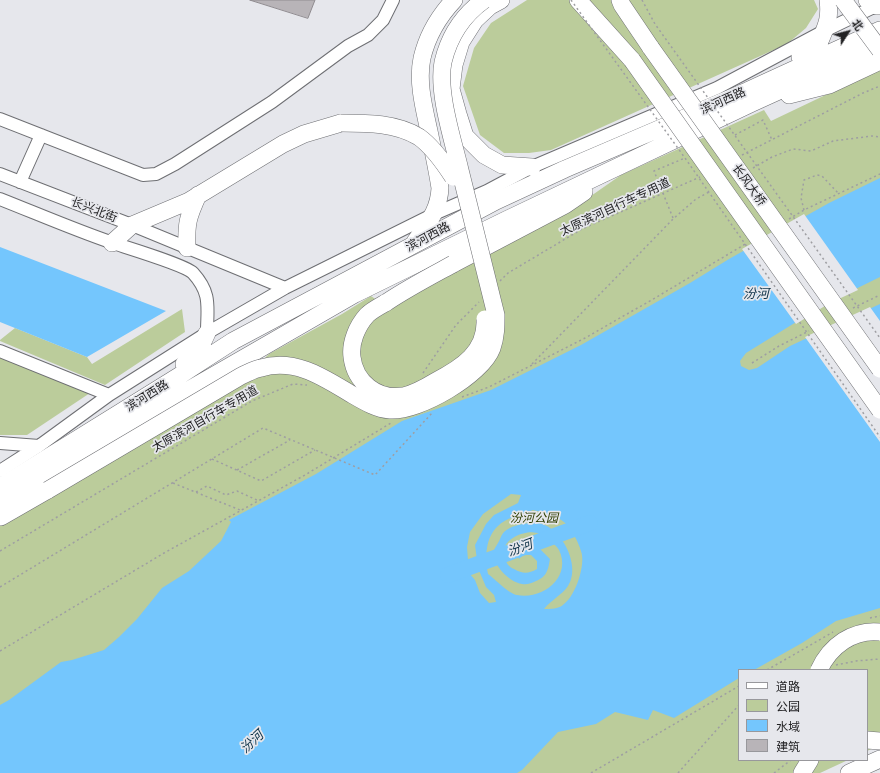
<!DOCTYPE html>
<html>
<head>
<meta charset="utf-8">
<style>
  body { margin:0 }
  #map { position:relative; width:880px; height:773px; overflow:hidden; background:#e6e7ec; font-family:"Crimson Pro","Noto Sans SC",serif }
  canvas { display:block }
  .legend { position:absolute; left:738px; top:669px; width:130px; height:92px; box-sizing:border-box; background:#e6e7ec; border:1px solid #98989c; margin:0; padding:5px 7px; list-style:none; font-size:12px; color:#222224 }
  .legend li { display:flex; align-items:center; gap:8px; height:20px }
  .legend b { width:20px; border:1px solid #98989c }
  .north { position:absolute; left:828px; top:12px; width:40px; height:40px; -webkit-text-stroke:3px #e6e7ec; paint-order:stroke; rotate:54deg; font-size:11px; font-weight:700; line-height:16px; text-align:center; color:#222224 }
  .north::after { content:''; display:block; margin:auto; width:14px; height:18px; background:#222224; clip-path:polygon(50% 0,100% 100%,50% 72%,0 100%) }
</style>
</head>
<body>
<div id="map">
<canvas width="880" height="773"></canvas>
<ul class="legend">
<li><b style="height:5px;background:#fff"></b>道路</li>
<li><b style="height:11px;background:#bbcc9b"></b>公园</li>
<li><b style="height:11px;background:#74c6fd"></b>水域</li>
<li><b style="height:11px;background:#b8b4b8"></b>建筑</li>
</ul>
<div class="north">北</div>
</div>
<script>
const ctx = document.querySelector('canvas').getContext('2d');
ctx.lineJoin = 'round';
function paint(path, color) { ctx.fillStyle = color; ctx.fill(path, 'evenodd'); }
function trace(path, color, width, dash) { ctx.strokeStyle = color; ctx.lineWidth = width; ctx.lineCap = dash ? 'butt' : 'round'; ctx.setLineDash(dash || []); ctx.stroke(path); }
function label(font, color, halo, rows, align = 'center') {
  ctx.font = font + ' "Crimson Pro","Noto Sans SC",serif'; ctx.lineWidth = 3.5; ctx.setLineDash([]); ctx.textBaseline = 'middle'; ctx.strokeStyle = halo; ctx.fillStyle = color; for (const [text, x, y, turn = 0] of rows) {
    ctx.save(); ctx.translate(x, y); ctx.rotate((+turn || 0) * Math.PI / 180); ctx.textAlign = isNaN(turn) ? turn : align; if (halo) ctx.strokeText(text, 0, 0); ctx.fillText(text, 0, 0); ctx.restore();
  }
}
paint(new Path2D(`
  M 527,0 L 814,0 L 818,9 L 806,28 L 787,44 L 551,150 L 529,153 L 504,153 L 480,135 L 463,86 L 474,48 L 491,23 Z
  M 880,69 L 880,745 L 867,751 L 867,670 L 739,670 L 739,760 L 848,760 L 820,773 L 0,773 L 0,526 L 235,387 L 269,354 L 342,314 L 371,296 L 387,307 L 578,205 L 621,175 L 764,110 L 771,121 Z
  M 182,309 L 185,332 L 105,385 L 0,341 L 0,340 L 15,328 L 87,357 L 92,364 Z
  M 0,357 L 90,393 L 27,435 L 0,435 Z`), '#bbcc9b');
paint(new Path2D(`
  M 880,178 L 880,277 L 827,303 L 746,353 L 740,361 L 741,366 L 749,370 L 757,368 L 790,346 L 880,304 L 880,608 L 836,621 L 802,643 L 754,670 L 739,670 L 739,678 L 674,718 L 653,710 L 648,720 L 615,712 L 596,724 L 558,732 L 522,770 L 517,773 L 0,773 L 0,705 L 9,700 L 61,662 L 72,660 L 104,650 L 119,637 L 137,619 L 162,588 L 189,571 L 221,541 L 231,522 L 229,520 L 316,474 L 402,421 L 491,390 L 581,345 L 690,283 L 729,259 L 829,203 ZM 511,494 L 521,495 L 518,503 L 494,515 L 486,524 L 475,545 L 478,568 L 486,587 L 494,595 L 496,602 L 489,603 L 480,593 L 475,580 L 469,573 L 467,547 L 470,532 L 483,514 ZM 533,510 C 544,513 555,515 564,522 C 570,526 579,543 581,551 C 586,564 576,595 564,604 C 559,609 551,609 544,609 C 551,600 562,595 568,586 C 583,564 557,517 529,523 C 521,524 510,526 504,532 C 501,535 500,540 498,543 C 497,545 494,549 494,551 C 492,565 509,582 522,584 C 527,585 532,583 536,581 C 541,579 545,576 547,571 C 549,567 549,563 550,559 L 537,546 L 528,543 L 521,546 L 516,553 L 519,559 L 523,555 L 531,555 L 537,561 L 537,569 C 528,574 523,574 514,569 C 509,567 506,563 505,558 C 505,555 504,551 504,549 C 507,537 527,530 537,533 C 541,534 545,538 548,540 C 551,542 557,546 559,550 C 572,577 543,600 517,595 C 509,594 495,579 488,574 C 485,557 485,538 498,526 C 505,518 523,514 533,510 Z
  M 0,247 L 166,311 L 87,357 L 0,322 Z`), '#74c6fd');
paint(new Path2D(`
  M 804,214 L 858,290 L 828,304 L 796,324 L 742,249 Z
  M 870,307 L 880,321 L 880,442 L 805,337 Z`), '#e6e7ec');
trace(new Path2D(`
  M 448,575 L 590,523`), '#74c6fd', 16);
const building = new Path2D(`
  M 250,0 L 315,0 L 308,18 Z`);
paint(building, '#b8b4b8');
trace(building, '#908c90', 1);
const minor = new Path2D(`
  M 0,119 L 143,175 L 156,174 L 175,164 L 272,102 L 348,46 L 368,35 L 383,20 L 393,0
  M 0,174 L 132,225 L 285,288
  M 20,182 L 41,135
  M 0,199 C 38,214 75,230 113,243 C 128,248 185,265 193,273 C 212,294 207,307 207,333
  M 0,351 L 109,395
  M 0,443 L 39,446
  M 0,471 L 39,446 L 109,395 L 207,333 L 285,288 L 434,214 L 487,191 L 532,167 L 717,88 L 824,31 L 880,4`);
const highway = new Path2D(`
  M 501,0 L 490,6 L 475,20 L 461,42 L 454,65 L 451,89 L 458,114 L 465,136 L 484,155 L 502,165 L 532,167
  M 578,0 L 632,60
  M 620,0 L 622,5 L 651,48
  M 867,0 L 876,6 L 880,6
  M 800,57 L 817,49 C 824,29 831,22 828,0
  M 789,95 L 829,85 L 880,61
  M 415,242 C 427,224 439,211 440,188 C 437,169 433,150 429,131 C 424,108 417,82 422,58 C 427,37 439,16 454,0
  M 112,243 L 132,225 L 189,201 L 283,144 L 304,134 L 341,123
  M 187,248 C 186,223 188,217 198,195
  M 453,264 L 565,205 L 584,192
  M 184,364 L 198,352 L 207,333
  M 0,487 L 179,376 L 233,341 L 496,201 L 565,169 L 747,91 L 880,30
  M 0,503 L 185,392 L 355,294 L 508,219 L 752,103 L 880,45
  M 1,517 L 48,490
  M 867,740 L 880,741
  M 802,773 L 810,760
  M 849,773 L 880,759`);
trace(minor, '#6e6f73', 14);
trace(highway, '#6e6f73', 18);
trace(new Path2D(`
  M 735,135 L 763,120 L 772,140
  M 742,155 L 863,93 L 880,86
  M 753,168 L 772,157 L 793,149 L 811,151 L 833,141 L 872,136 L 880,137
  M 804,210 L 801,198 L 804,180 L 817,175 L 822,176 L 839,194
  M 673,218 L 654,171 L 685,158
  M 789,219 L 804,210 L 880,174
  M 500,281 L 508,273 L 582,229 L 700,177
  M 853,308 L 880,295
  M 752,363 L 779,346 L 809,331
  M 532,364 L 673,219 L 696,199 L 709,192
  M 423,373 L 456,325 L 479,302
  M 462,397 L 489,387 L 585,338 L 655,298 L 747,243
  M 212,459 L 261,481 L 315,450
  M 237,470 L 290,440
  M 173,483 L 240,510
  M 196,492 L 207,486 L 226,495 L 237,491 L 259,501
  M 0,551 L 252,401 L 293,384 L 307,385
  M 0,587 L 263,428 L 375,475 L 432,413
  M 870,618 L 880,616
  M 0,651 L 164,553 L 305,475 L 391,423
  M 836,665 L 856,661 L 880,659
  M 767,670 L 833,632
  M 591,773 L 739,686
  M 678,773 L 739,705
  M 774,773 L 791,760`), '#9e9ea2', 1.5, [2, 3]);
trace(minor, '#fff', 12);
trace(highway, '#fff', 17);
const highwayBridge = new Path2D(`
  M 843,0 L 880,50
  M 651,48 L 880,369
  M 632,60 L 880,410
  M 341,123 C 368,123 396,123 419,137 C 433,147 444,163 453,177
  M 453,264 C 431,276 408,288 387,302 C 380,306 372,310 367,315 C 357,326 350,343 352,357 C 355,382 377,400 403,396 C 414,394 426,387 436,381 C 461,368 487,352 485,319
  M 48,490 L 241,376 C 248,373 254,369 261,368 C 295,358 323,377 351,394 C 363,401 376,409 390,410 C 419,412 482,375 492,348 C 496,337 496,326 496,315 C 484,267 472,218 460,170 C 453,140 437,92 443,62 C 449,37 463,15 484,0
  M 819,670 C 830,646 853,629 880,632`);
trace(highwayBridge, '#6e6f73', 18, []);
trace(new Path2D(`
  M 571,0 L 685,158 L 880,437
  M 642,0 L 655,24 L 880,338`), '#9e9ea2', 1.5, [2, 3]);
trace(highwayBridge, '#fff', 17);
label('12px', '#222224', '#e6e7ec', [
  ["滨河西路",723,101,-24],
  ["长风大桥",749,185,54],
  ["太原滨河自行车专用道",615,207,-25],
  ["长兴北街",94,210,21],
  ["滨河西路",428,237,-28],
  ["滨河西路",147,396,-32],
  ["太原滨河自行车专用道",205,419,-30]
]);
label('italic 12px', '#2e3e00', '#e6e7ec', [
  ["汾河公园",534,518]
]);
label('italic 13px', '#0d3147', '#e6e7ec', [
  ["汾河",756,294],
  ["汾河",520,548,-20],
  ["汾河",252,742,-43]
]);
</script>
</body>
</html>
